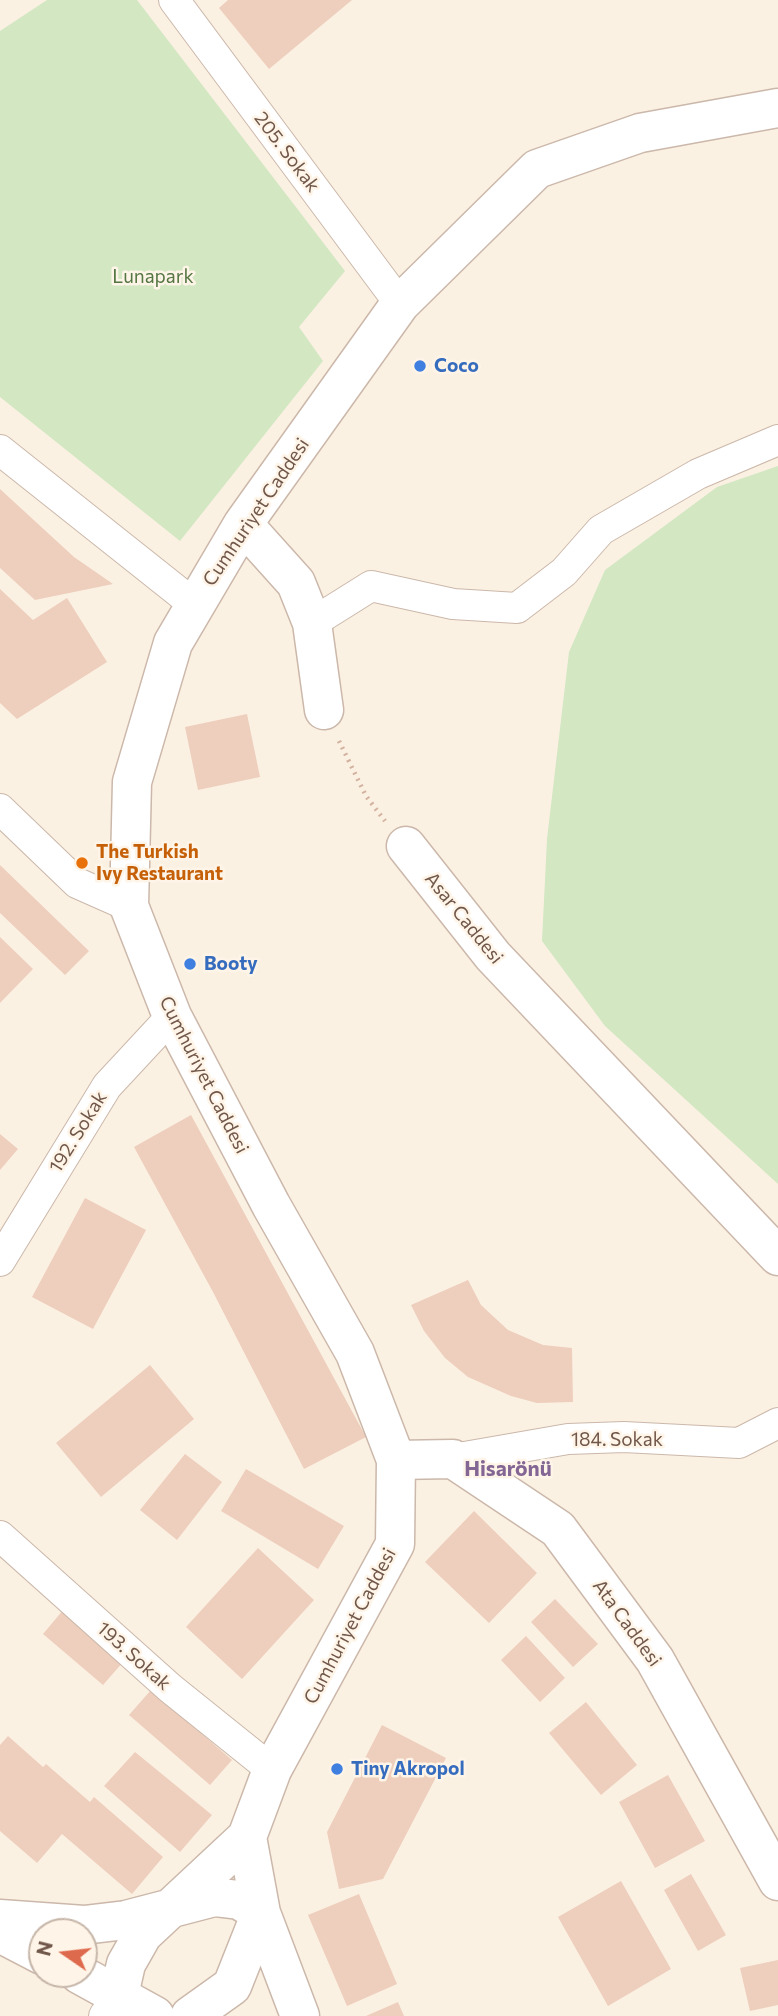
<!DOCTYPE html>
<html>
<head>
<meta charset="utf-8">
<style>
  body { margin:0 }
  #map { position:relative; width:778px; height:2016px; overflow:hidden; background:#fbf1e3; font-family:Commissioner,sans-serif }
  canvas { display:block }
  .north { position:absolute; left:28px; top:1918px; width:70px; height:70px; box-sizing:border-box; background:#fef5e8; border:2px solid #c6b6a9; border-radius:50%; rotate:284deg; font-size:19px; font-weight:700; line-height:28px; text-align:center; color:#71574a }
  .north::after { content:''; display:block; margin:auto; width:24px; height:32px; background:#de6a4e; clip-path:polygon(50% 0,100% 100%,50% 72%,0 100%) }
</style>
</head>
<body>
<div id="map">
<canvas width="778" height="2016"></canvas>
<div class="north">N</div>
</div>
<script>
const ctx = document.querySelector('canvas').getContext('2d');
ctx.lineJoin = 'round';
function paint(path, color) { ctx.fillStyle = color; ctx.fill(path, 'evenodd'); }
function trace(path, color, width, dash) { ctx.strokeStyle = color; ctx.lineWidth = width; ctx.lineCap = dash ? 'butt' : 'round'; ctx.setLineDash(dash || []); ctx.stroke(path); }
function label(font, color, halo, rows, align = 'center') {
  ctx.font = font + ' Commissioner,sans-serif'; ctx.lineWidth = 5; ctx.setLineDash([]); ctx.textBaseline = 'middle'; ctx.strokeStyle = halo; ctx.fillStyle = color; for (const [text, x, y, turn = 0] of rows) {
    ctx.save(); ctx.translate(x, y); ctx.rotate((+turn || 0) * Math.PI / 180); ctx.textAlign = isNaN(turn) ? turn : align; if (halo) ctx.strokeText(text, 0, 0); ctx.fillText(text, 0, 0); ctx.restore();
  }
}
paint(new Path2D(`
  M 47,0 L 137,0 L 345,271 L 299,327 L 323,361 L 180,541 L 0,397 L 0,31 Z
  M 778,466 L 778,1184 L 605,1026 L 542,941 L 547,839 L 569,652 L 605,570 L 717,487 Z`), '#d2e7c2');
paint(new Path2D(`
  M 228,0 L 352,0 L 269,69 L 219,8 Z
  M 0,489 L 74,557 L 113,584 L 35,600 L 0,568 Z
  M 0,589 L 33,620 L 67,598 L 107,662 L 17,719 L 0,703 Z
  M 247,714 L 260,777 L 198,790 L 185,727 Z
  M 0,865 L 89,951 L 65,975 L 0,913 Z
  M 0,937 L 33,969 L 0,1003 Z
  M 191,1115 L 366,1437 L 304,1469 L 213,1292 L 134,1147 Z
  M 0,1134 L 18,1149 L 0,1170 Z
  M 85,1198 L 146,1230 L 93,1329 L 32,1297 Z
  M 468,1280 L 481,1305 L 508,1330 L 543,1345 L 572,1348 L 573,1402 L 537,1403 L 511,1396 L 468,1377 L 445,1358 L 424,1331 L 411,1305 Z
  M 150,1365 L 194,1419 L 101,1497 L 56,1443 Z
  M 185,1454 L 222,1482 L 177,1540 L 140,1510 Z
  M 246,1469 L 344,1526 L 318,1569 L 221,1511 Z
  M 474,1511 L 537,1573 L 489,1623 L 425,1562 Z
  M 258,1548 L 314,1600 L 242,1679 L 186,1627 Z
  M 555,1599 L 598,1644 L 573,1667 L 531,1622 Z
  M 64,1609 L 124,1661 L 103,1685 L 43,1634 Z
  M 526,1636 L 565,1678 L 540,1702 L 501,1660 Z
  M 151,1690 L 232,1760 L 210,1785 L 129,1715 Z
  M 586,1702 L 637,1765 L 601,1795 L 549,1733 Z
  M 382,1725 L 446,1758 L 383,1879 L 339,1889 L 327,1832 Z
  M 8,1736 L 43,1767 L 46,1764 L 90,1802 L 94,1797 L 163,1857 L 132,1894 L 62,1834 L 37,1863 L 0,1831 L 0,1745 Z
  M 135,1752 L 212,1815 L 180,1852 L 104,1786 Z
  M 668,1775 L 705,1841 L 655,1868 L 619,1802 Z
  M 691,1874 L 726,1935 L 698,1951 L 664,1890 Z
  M 621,1881 L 671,1969 L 608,2006 L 558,1917 Z
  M 359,1894 L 397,1984 L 347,2006 L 308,1915 Z
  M 778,1960 L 778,2005 L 750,2011 L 740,1968 Z
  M 398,2002 L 404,2016 L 366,2016 Z`), '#eecebc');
const minor = new Path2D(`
  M 174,0 L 400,304
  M 0,450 L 195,605
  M 312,623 L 371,586 L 453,604 L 517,608 L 564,572 L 601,530 L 698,474 L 778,440
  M 0,809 L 77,883 L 129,906
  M 0,1261 L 107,1086 L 172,1016
  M 453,1459 L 568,1439 L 624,1437 L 739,1443 L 778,1423
  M 0,1536 L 170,1688 L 272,1770
  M 104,2016 L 119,1995`);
const tertiary = new Path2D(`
  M 243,524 L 296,583 L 312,623 L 324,710
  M 406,846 L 493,956 L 778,1256
  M 396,1460 L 453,1459 L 558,1529 L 655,1660 L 778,1881
  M 247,1837 L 261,1913 L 300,2016
  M 0,1919 L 84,1925 L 126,1920 L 214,1897 L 239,1900 L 261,1913
  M 0,1933 L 42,1955
  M 79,1974 L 155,2016
  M 119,1995 L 126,1964 L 143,1934 L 247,1837 L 272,1770 L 395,1544 L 396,1460 L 355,1353 L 271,1205 L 172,1016 L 129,906 L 132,782 L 173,643 L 243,524 L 400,304 L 537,169 L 640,133 L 778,108
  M 190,2016 L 232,1986 L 261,1913`);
trace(minor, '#cbb8aa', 32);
trace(tertiary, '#cbb8aa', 41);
trace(new Path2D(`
  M 339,741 L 366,796 L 385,821`), '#d3b29f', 4.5, [2, 5]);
trace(minor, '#fff', 30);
trace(tertiary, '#fff', 38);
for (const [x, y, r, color] of [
  [420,366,7,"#3f7fe0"],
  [82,863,7,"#e8710a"],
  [190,964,7,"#3f7fe0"],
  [337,1769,7,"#3f7fe0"]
]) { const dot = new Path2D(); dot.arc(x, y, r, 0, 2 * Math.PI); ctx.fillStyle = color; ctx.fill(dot); trace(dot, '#fef5e8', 2.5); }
label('19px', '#71574a', '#fef5e8', [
  ["205. Sokak",287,152,53],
  ["Cumhuriyet Caddesi",256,512,-56],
  ["Asar Caddesi",464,918,51],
  ["Cumhuriyet Caddesi",204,1075,63],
  ["192. Sokak",78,1132,-58],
  ["184. Sokak",617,1440],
  ["Ata Caddesi",627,1623,54],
  ["Cumhuriyet Caddesi",350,1626,-62],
  ["193. Sokak",134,1656,42]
]);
label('19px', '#547643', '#fef5e8', [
  ["Lunapark",153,277]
]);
label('bold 19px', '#366cbe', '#fef5e8', [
  ["Coco",434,366],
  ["Booty",204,964],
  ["Tiny Akropol",351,1769]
], 'left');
label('bold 19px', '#c56008', '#fef5e8', [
  ["The Turkish",96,852],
  ["Ivy Restaurant",96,874]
], 'left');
label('bold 21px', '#836694', '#fef5e8', [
  ["Hisarönü",508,1469]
]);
</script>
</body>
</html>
